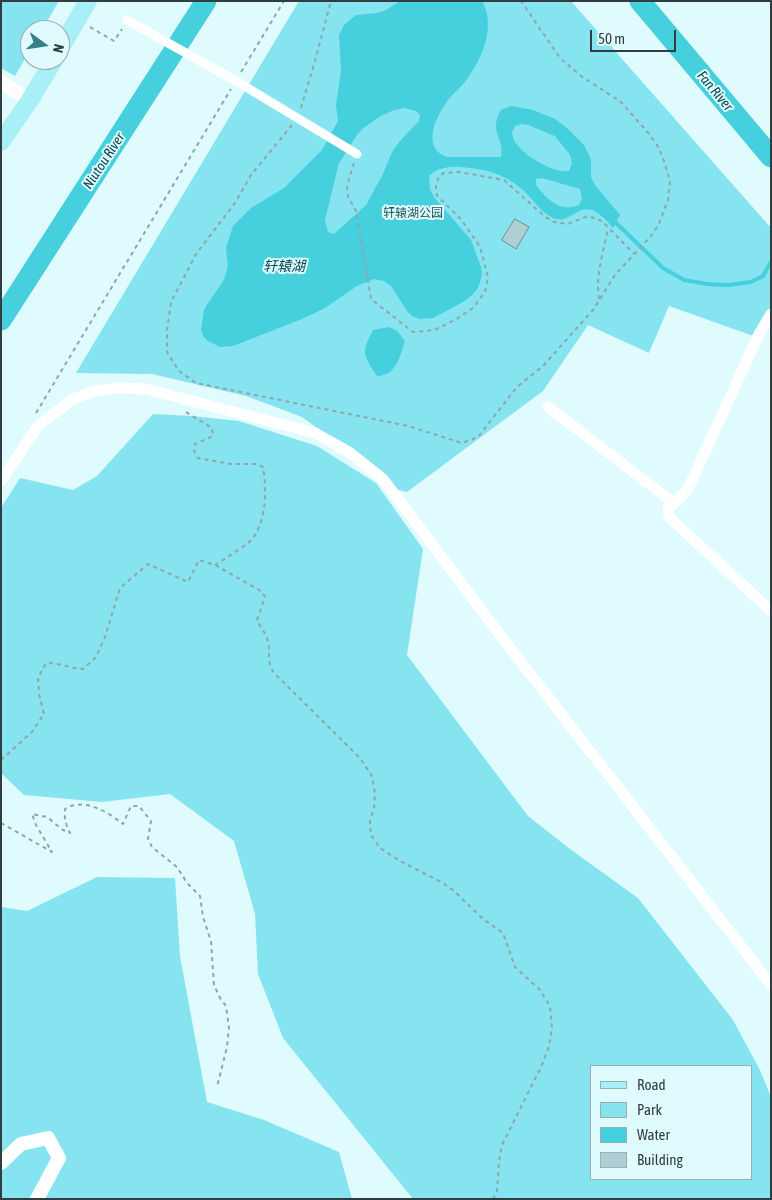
<!DOCTYPE html>
<html>
<head>
<meta charset="utf-8">
<style>
  body { margin:0 }
  #map { position:relative; width:772px; height:1200px; overflow:hidden; background:#dffbfe; font-family:"Asap Condensed",sans-serif }
  canvas { display:block }
  .frame { position:absolute; inset:0; border:2px solid #313e40; pointer-events:none }
  .legend { position:absolute; left:590px; top:1065px; width:162px; height:115px; box-sizing:border-box; background:#dffbfe; border:1px solid #99afb2; margin:0; padding:6px 9px; list-style:none; font-size:15px; color:#313e40 }
  .legend li { display:flex; align-items:center; gap:10px; height:25px }
  .legend b { width:25px; border:1px solid #99afb2 }
  .north { position:absolute; left:20px; top:20px; width:50px; height:50px; box-sizing:border-box; background:#dffbfe; border:1px solid #99afb2; border-radius:50%; rotate:104deg; font-size:14px; font-weight:700; line-height:20px; text-align:center; color:#313e40 }
  .north::after { content:''; display:block; margin:auto; width:18px; height:22px; background:#388087; clip-path:polygon(50% 0,100% 100%,50% 72%,0 100%) }
  .scale { position:absolute; left:590px; top:30px; width:86px; height:22px; box-sizing:border-box; border:2px solid #313e40; border-top:0; padding-left:6px; font-size:15px; line-height:18px; white-space:nowrap; color:#313e40; -webkit-text-stroke:4px #dffbfe; paint-order:stroke }
</style>
</head>
<body>
<div id="map">
<canvas width="772" height="1200"></canvas>
<div class="frame"></div>
<ul class="legend">
<li><b style="height:6px;background:#a9eff8"></b>Road</li>
<li><b style="height:14px;background:#85e4ef"></b>Park</li>
<li><b style="height:14px;background:#46cfdd"></b>Water</li>
<li><b style="height:14px;background:#aecfd3"></b>Building</li>
</ul>
<div class="north">N</div>
<div class="scale">50 m</div>
</div>
<script>
const ctx = document.querySelector('canvas').getContext('2d');
ctx.lineJoin = 'round';
function paint(path, color) { ctx.fillStyle = color; ctx.fill(path, 'evenodd'); }
function trace(path, color, width, dash) { ctx.strokeStyle = color; ctx.lineWidth = width; ctx.lineCap = dash ? 'butt' : 'round'; ctx.setLineDash(dash || []); ctx.stroke(path); }
function label(font, color, halo, rows, align = 'center') {
  ctx.font = font + ' "Asap Condensed","Noto Sans SC",sans-serif'; ctx.lineWidth = 4; ctx.setLineDash([]); ctx.textBaseline = 'middle'; ctx.strokeStyle = halo; ctx.fillStyle = color; for (const [text, x, y, turn = 0] of rows) {
    ctx.save(); ctx.translate(x, y); ctx.rotate((+turn || 0) * Math.PI / 180); ctx.textAlign = isNaN(turn) ? turn : align; if (halo) ctx.strokeText(text, 0, 0); ctx.fillText(text, 0, 0); ctx.restore();
  }
}
paint(new Path2D(`
  M 1,1 L 59,1 L 42,30 L 30,30 L 30,50 L 15,76 L 1,68 Z
  M 299,1 L 571,1 L 771,228 L 771,316 L 759,338 L 669,306 L 649,353 L 588,325 L 543,391 L 407,492 L 387,487 L 371,467 L 302,417 L 246,396 L 152,374 L 76,373 Z
  M 153,414 L 192,416 L 239,421 L 317,446 L 376,483 L 423,549 L 407,655 L 528,816 L 570,849 L 638,898 L 733,1020 L 760,1070 L 771,1097 L 771,1199 L 413,1199 L 283,1038 L 258,974 L 255,914 L 234,841 L 170,794 L 102,802 L 24,795 L 1,773 L 1,508 L 20,478 L 73,490 L 97,476 ZM 591,1066 L 751,1066 L 751,1179 L 591,1179 Z
  M 97,877 L 175,878 L 180,956 L 207,1102 L 264,1120 L 339,1152 L 352,1199 L 1,1199 L 1,907 L 27,911 Z`), '#85e4ef');
paint(new Path2D(`
  M 400,1 L 482,1 C 492,18 488,40 480,57 C 476,65 470,75 464,83 C 458,90 451,95 446,103 C 435,118 421,150 448,157 L 501,157 C 505,138 488,132 501,110 L 511,106 L 533,110 L 555,119 L 568,129 L 584,145 L 589,155 L 591,161 L 591,177 L 595,185 L 620,215 L 613,228 C 579,186 575,230 551,217 C 541,212 534,201 526,193 C 507,174 486,169 461,167 C 449,166 437,168 429,176 L 430,189 L 434,197 L 471,240 L 481,267 L 482,275 L 478,288 L 472,295 L 463,302 L 433,318 L 420,319 L 412,316 L 407,311 L 391,286 L 384,281 L 374,279 L 357,286 L 325,308 L 302,319 L 233,346 L 220,347 L 208,341 L 203,336 L 201,330 L 204,310 L 208,303 L 224,280 L 228,266 L 226,248 L 233,226 L 251,208 L 284,188 L 322,150 L 338,121 L 336,105 L 341,71 L 339,35 L 344,25 L 356,15 L 378,13 L 386,10 ZM 404,108 L 416,111 L 420,115 L 419,121 L 400,141 L 392,152 L 383,174 L 366,205 L 334,234 L 328,232 L 325,220 L 339,163 L 357,135 L 362,129 L 379,117 L 394,110 ZM 522,124 L 528,125 L 555,136 L 570,155 L 572,163 L 569,171 C 553,174 521,154 514,140 C 513,139 512,132 512,132 L 515,126 ZM 542,178 L 580,189 L 582,199 L 579,205 C 559,213 547,199 536,185 L 536,179 Z
  M 389,327 L 397,331 L 405,341 C 400,356 396,376 377,376 C 363,355 361,353 373,330 Z`), '#46cfdd');
trace(new Path2D(`
  M 613,220 L 663,268 L 684,280 L 707,284 L 728,285 L 751,282 L 763,276 L 771,262`), '#46cfdd', 4);
trace(new Path2D(`
  M 640,1 L 771,157
  M 1,320 L 206,1`), '#46cfdd', 21);
const building = new Path2D(`
  M 515,219 L 529,227 L 516,249 L 502,240 Z`);
paint(building, '#aecfd3');
trace(building, '#6e8e91', 1);
trace(new Path2D(`
  M 90,27 L 114,41 L 122,29
  M 241,72 L 284,1
  M 301,108 L 315,61 L 331,1
  M 292,125 L 251,175 L 235,203 L 196,254 L 171,302 L 167,330 L 167,352 L 179,371 L 196,383 L 408,426 L 462,443 L 478,437 L 517,387 L 543,366 L 593,310 L 615,275 L 651,236 L 658,226 L 668,200 L 670,181 L 663,158 L 657,145 L 649,134 L 621,102 L 581,76 L 560,58 L 521,1
  M 354,163 L 347,186 L 348,196 L 356,211 L 371,299 L 413,332 L 434,330 L 455,320 L 473,308 L 485,292 L 488,277 L 480,247 L 461,219 L 437,196 L 436,186 L 438,179 L 443,173 L 459,172 L 504,180 L 544,216 L 554,222 L 568,224 L 588,216 L 602,221 L 633,253
  M 599,299 C 595,276 604,250 608,228
  M 186,412 L 212,428 L 213,436 L 195,444 L 194,451 L 198,458 L 231,464 L 256,464 L 263,467 C 267,489 267,528 247,544 C 237,551 226,558 215,565
  M 36,413 L 231,89
  M 1,760 L 32,732 L 44,714 L 39,694 L 38,678 L 46,663 C 59,663 70,668 83,669 L 96,657 L 105,637 L 120,588 L 148,564 L 188,582 L 199,560 L 215,565 L 261,591 L 265,597 L 257,620 C 260,627 266,633 268,641 C 271,654 266,661 274,673 L 360,758 L 372,776 L 375,794 L 374,808 L 370,821 L 371,835 L 380,848 L 400,861 L 443,883 L 454,891 L 483,919 L 503,933 L 515,967 L 540,990 L 550,1006 L 552,1028 L 549,1047 L 541,1067 L 502,1145 L 499,1161 L 497,1192 L 493,1199
  M 1,823 L 52,852 L 36,825 L 32,814 L 47,817 L 63,830 L 70,833 C 66,825 64,819 65,809 C 84,797 108,812 123,824 L 131,806 L 139,806 L 151,821 L 148,839 L 152,847 L 177,867 L 187,883 L 200,896 L 203,917 L 211,941 L 214,985 L 220,998 L 226,1006 L 229,1028 L 227,1047 L 217,1087`), '#90a5a8', 2, [4, 4]);
trace(new Path2D(`
  M 127,20 L 236,81 L 357,154`), '#fff', 9);
trace(new Path2D(`
  M 771,314 L 759,334 L 687,491 L 668,509 L 669,517 L 771,611
  M 548,407 L 674,503
  M 1,481 L 37,427 L 73,399 L 95,391 L 118,388 L 146,389 L 315,433 L 349,452 L 383,479 L 497,631 L 771,985`), '#fff', 11);
trace(new Path2D(`
  M 1,82 L 30,100
  M 1,1163 L 21,1144 L 48,1138 L 59,1158 L 37,1199`), '#fff', 14);
trace(new Path2D(`
  M 60,49 L 88,1
  M 1,142 L 30,100 L 54,60`), '#a9eff8', 18);
label('12px', '#1c555b', '#dffbfe', [
  ["轩辕湖公园",413,213]
]);
label('italic 14px', '#0a484e', '#dffbfe', [
  ["Fan River",715,91,50],
  ["Niutou River",104,161,-57],
  ["轩辕湖",284,267]
]);
</script>
</body>
</html>
